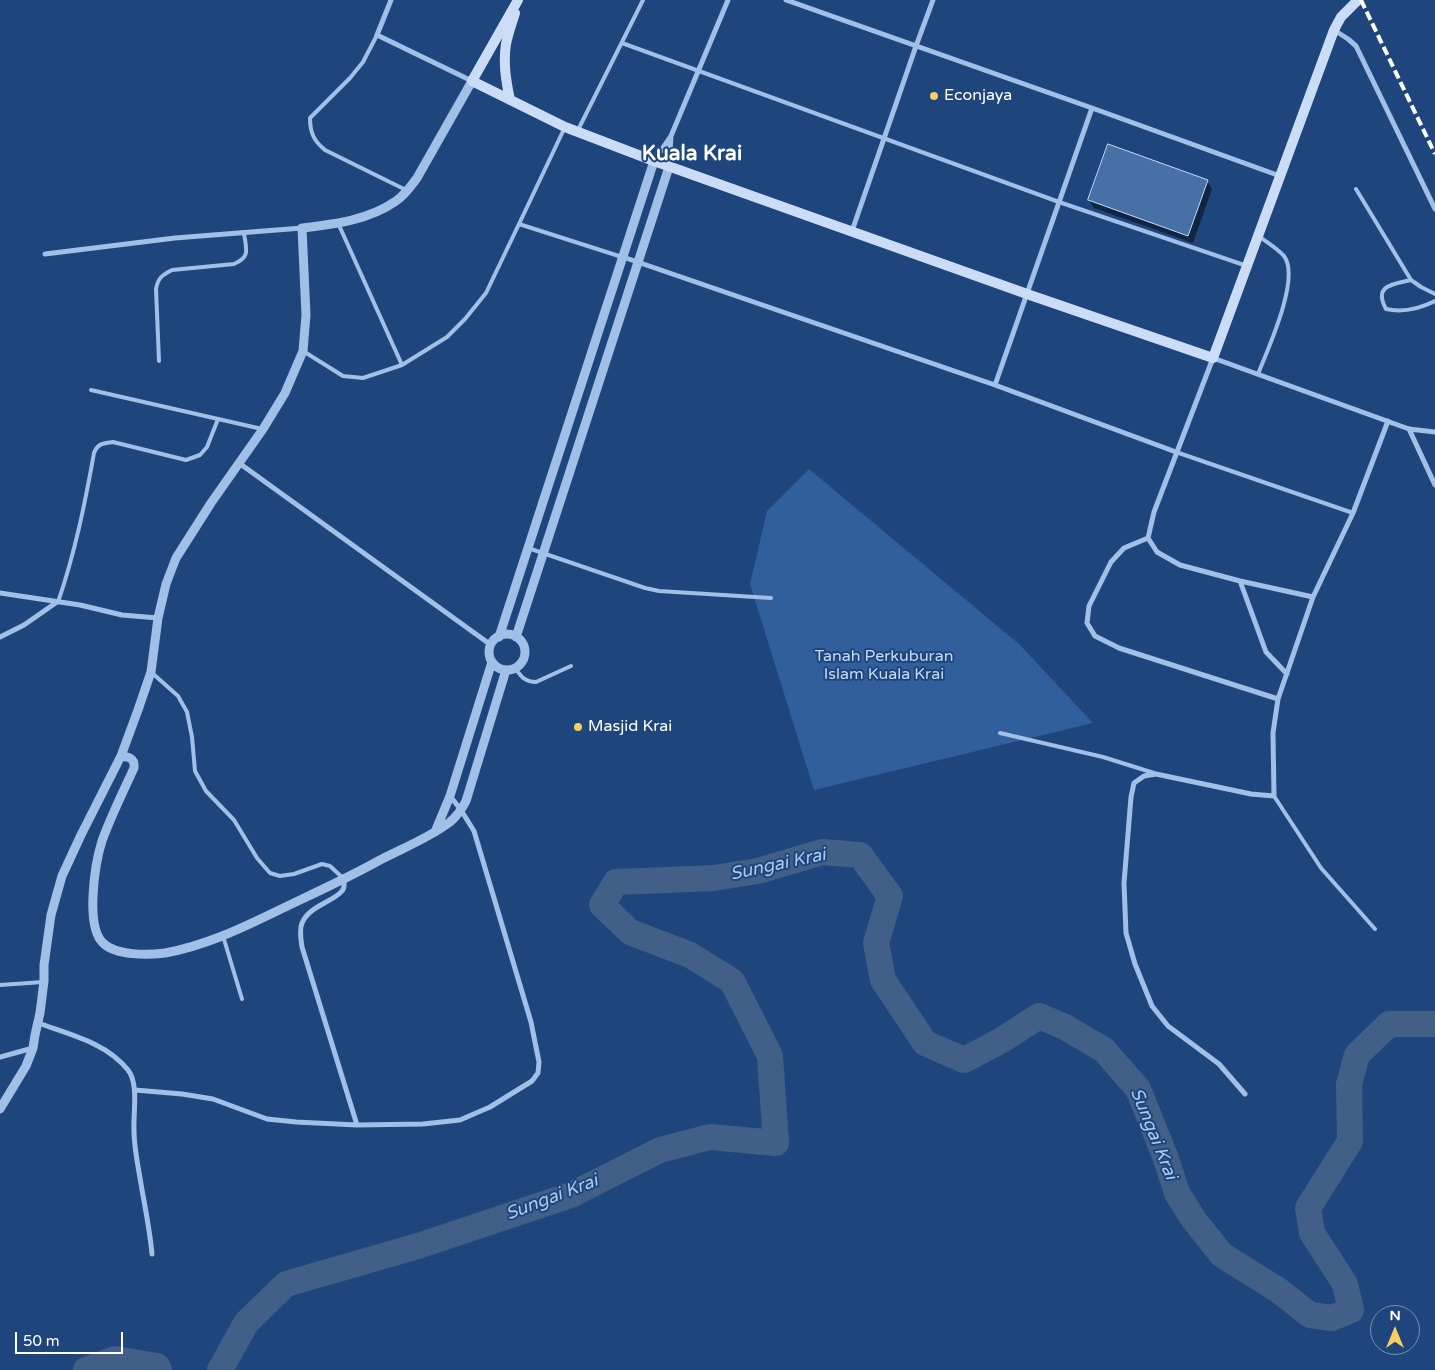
<!DOCTYPE html>
<html>
<head>
<meta charset="utf-8">
<style>
  body { margin:0 }
  #map { position:relative; width:1435px; height:1370px; overflow:hidden; background:#1f467c; font-family:"Varela Round",sans-serif }
  canvas { display:block }
  .north { position:absolute; left:1370px; top:1305px; width:50px; height:50px; box-sizing:border-box; background:#1f467c; border:1px solid #7990b0; border-radius:50%; rotate:0deg; font-size:14px; font-weight:700; line-height:20px; text-align:center; color:#fff }
  .north::after { content:''; display:block; margin:auto; width:18px; height:22px; background:#f5cd61; clip-path:polygon(50% 0,100% 100%,50% 72%,0 100%) }
  .scale { position:absolute; left:15px; top:1332px; width:108px; height:22px; box-sizing:border-box; border:2px solid #fff; border-top:0; padding-left:6px; font-size:15px; line-height:18px; white-space:nowrap; color:#fff; -webkit-text-stroke:4px #1f467c; paint-order:stroke }
</style>
</head>
<body>
<div id="map">
<canvas width="1435" height="1370"></canvas>
<div class="north">N</div>
<div class="scale">50 m</div>
</div>
<script>
const ctx = document.querySelector('canvas').getContext('2d');
ctx.lineJoin = 'round';
function paint(path, color) { ctx.fillStyle = color; ctx.fill(path, 'evenodd'); }
function trace(path, color, width, dash) { ctx.strokeStyle = color; ctx.lineWidth = width; ctx.lineCap = dash ? 'butt' : 'round'; ctx.setLineDash(dash || []); ctx.stroke(path); }
function label(font, color, halo, rows, align = 'center') {
  ctx.font = font + ' "Varela Round",sans-serif'; ctx.lineWidth = 4; ctx.setLineDash([]); ctx.textBaseline = 'middle'; ctx.strokeStyle = halo; ctx.fillStyle = color; for (const [text, x, y, turn = 0] of rows) {
    ctx.save(); ctx.translate(x, y); ctx.rotate((+turn || 0) * Math.PI / 180); ctx.textAlign = isNaN(turn) ? turn : align; if (halo) ctx.strokeText(text, 0, 0); ctx.fillText(text, 0, 0); ctx.restore();
  }
}
paint(new Path2D(`
  M 809,469 L 1019,644 L 1093,723 L 814,790 L 750,584 L 767,511 Z`), '#315f9b');
paint(new Path2D(`
  M 1207,181 L 1212,189 L 1193,243 L 1094,208 L 1089,200 Z`), '#0007');
trace(new Path2D(`
  M 86,1370 L 115,1359 L 157,1366 L 159,1370
  M 220,1370 L 246,1323 L 286,1284 L 418,1246 L 571,1195 L 660,1150 L 710,1137 L 776,1143 L 770,1056 L 732,981 L 690,955 L 630,932 L 602,905 L 616,882 L 714,878 L 758,871 L 822,852 L 860,855 L 890,896 L 876,943 L 883,980 L 925,1043 L 964,1060 L 1002,1040 L 1039,1016 L 1065,1027 L 1104,1050 L 1138,1089 L 1165,1156 L 1177,1193 L 1194,1220 L 1222,1255 L 1278,1290 L 1310,1315 L 1332,1318 L 1351,1310 L 1345,1284 L 1312,1233 L 1308,1208 L 1350,1141 L 1349,1084 L 1357,1055 L 1389,1024 L 1435,1024`), '#425f88', 26);
const building = new Path2D(`
  M 1108,144 L 1208,180 L 1188,236 L 1088,200 Z`);
paint(building, '#4770a6');
trace(building, '#c5daf5', 1);
trace(new Path2D(`
  M 377,35 L 363,62 L 350,78 L 310,118 C 310,133 314,141 325,150 L 406,190
  M 622,43 L 1059,202 L 1247,266
  M 578,130 L 643,0
  M 1356,189 L 1411,280 L 1421,287 L 1435,294
  M 338,223 L 402,365
  M 519,224 L 565,127
  M 1411,280 C 1393,284 1373,285 1386,309 C 1404,313 1419,309 1435,301
  M 303,351 L 343,376 L 363,378 L 402,365 L 447,337 L 465,319 L 486,293 L 519,224 L 622,257
  M 159,361 L 156,289 C 158,278 162,275 172,270 L 234,264 C 251,257 246,249 244,233
  M 1258,374 C 1267,351 1301,278 1284,256 C 1278,249 1268,243 1260,237
  M 91,390 L 262,429
  M 1176,452 L 1353,513
  M 528,548 L 645,588 L 659,591 L 771,598
  M 58,602 C 75,553 85,503 94,453 C 98,443 104,443 113,442 L 186,460 L 200,455 L 207,447 L 218,419
  M 515,668 C 521,676 524,682 536,682 L 571,666
  M 151,672 L 178,696 L 187,712 L 192,737 L 195,771 L 206,791 L 234,820 L 257,858 L 270,873 L 280,876 L 294,874 L 322,864 L 330,866 L 344,879
  M 1000,733 L 1103,757 L 1154,773
  M 1274,796 L 1321,868 L 1375,929
  M 223,936 L 242,999
  M 0,985 L 43,982`), '#a1bfe7', 4);
trace(new Path2D(`
  M 391,0 L 377,35 L 472,81
  M 786,0 L 1092,108 L 1280,176
  M 1334,30 L 1348,39 L 1356,46 L 1435,209
  M 654,161 L 671,136 L 728,0
  M 669,167 L 671,136
  M 852,231 L 916,46 L 933,0
  M 45,254 L 175,238 L 302,228
  M 623,257 L 995,385 L 1176,452
  M 995,385 L 1092,108
  M 1409,429 L 1435,485
  M 239,463 L 491,645
  M 1148,538 L 1124,548 L 1111,562 L 1089,606 L 1087,623 L 1095,636 L 1119,648 L 1278,699
  M 1240,581 L 1266,652 L 1287,674
  M 0,593 L 80,605 L 122,615 L 158,618
  M 1313,597 L 1240,581 L 1180,565 L 1157,552 L 1148,538 L 1154,512 L 1213,358 L 1409,429 L 1435,432
  M 0,637 L 24,625 L 57,602
  M 344,880 C 344,884 345,888 342,891 C 333,902 309,906 302,923 C 299,930 301,940 302,947 L 357,1125
  M 38,1023 C 69,1034 107,1043 128,1070 C 139,1084 133,1113 134,1130 C 134,1150 139,1170 142,1190 C 146,1211 150,1233 152,1254
  M 0,1057 L 33,1048
  M 135,1090 L 182,1094 L 213,1099 L 267,1119 L 296,1122 L 357,1125 L 423,1124 L 460,1120 L 490,1107 L 532,1081 L 538,1073 L 539,1062 L 531,1022 L 474,831 L 461,810 L 450,796
  M 1245,1094 L 1219,1064 L 1168,1026 L 1152,1006 L 1135,964 L 1126,933 L 1124,883 L 1131,797 L 1134,783 L 1144,776 L 1156,774 L 1251,794 L 1274,796 L 1273,733 L 1278,699 L 1313,597 L 1353,513 L 1388,421`), '#a1bfe7', 5);
trace(new Path2D(`
  M489 652a18 18 0 1 1 36 0a18 18 0 1 1-36 0Z
  M 499,637 L 654,161
  M 516,637 L 669,167
  M 121,756 C 129,757 135,758 134,768 C 123,792 111,816 102,841 C 95,863 85,926 103,943 C 116,956 148,955 165,953 C 204,946 240,929 275,912 C 310,895 346,879 380,860 C 403,848 429,838 450,822 C 457,816 462,809 466,801 L 506,670
  M 435,832 L 450,796 L 492,662
  M 0,1109 L 26,1066 L 33,1048 L 35,1035 L 40,1013 L 44,981 L 44,965 L 51,915 L 62,876 L 81,835 L 121,756 L 138,710 L 151,672 L 158,618 L 166,584 L 176,558 L 211,503 L 263,429 L 285,393 L 303,351 L 306,315 L 302,228 C 335,224 369,220 396,201 C 405,195 411,186 417,178 L 472,81`), '#a1bfe7', 9);
trace(new Path2D(`
  M 518,0 L 472,81 L 565,127 L 654,161 L 1027,294 L 1213,358 L 1334,30 L 1341,17 L 1358,0
  M 510,100 C 506,81 503,63 506,44 C 508,34 512,23 515,13`), '#cbddf6', 10);
trace(new Path2D(`
  M 1361,0 L 1435,154`), '#fff', 4, [9, 4]);
for (const [x, y, r, color] of [
  [934,96,5,"#f5cd61"],
  [578,727,5,"#f5cd61"]
]) { const dot = new Path2D(); dot.arc(x, y, r, 0, 2 * Math.PI); ctx.fillStyle = color; ctx.fill(dot); trace(dot, '#1f467c', 2); }
label('16px', '#fff', '#1f467c', [
  ["Econjaya",944,96],
  ["Masjid Krai",588,727]
], 'left');
label('16px', '#c5daf5', '#1f467c', [
  ["Tanah Perkuburan",884,657],
  ["Islam Kuala Krai",884,675]
]);
label('italic 18px', '#acc9ef', '#1f467c', [
  ["Sungai Krai",778,865,-12],
  ["Sungai Krai",1153,1134,68],
  ["Sungai Krai",552,1198,-21]
]);
label('bold 21px', '#fff', '#1f467c', [
  ["Kuala Krai",692,154]
]);
</script>
</body>
</html>
